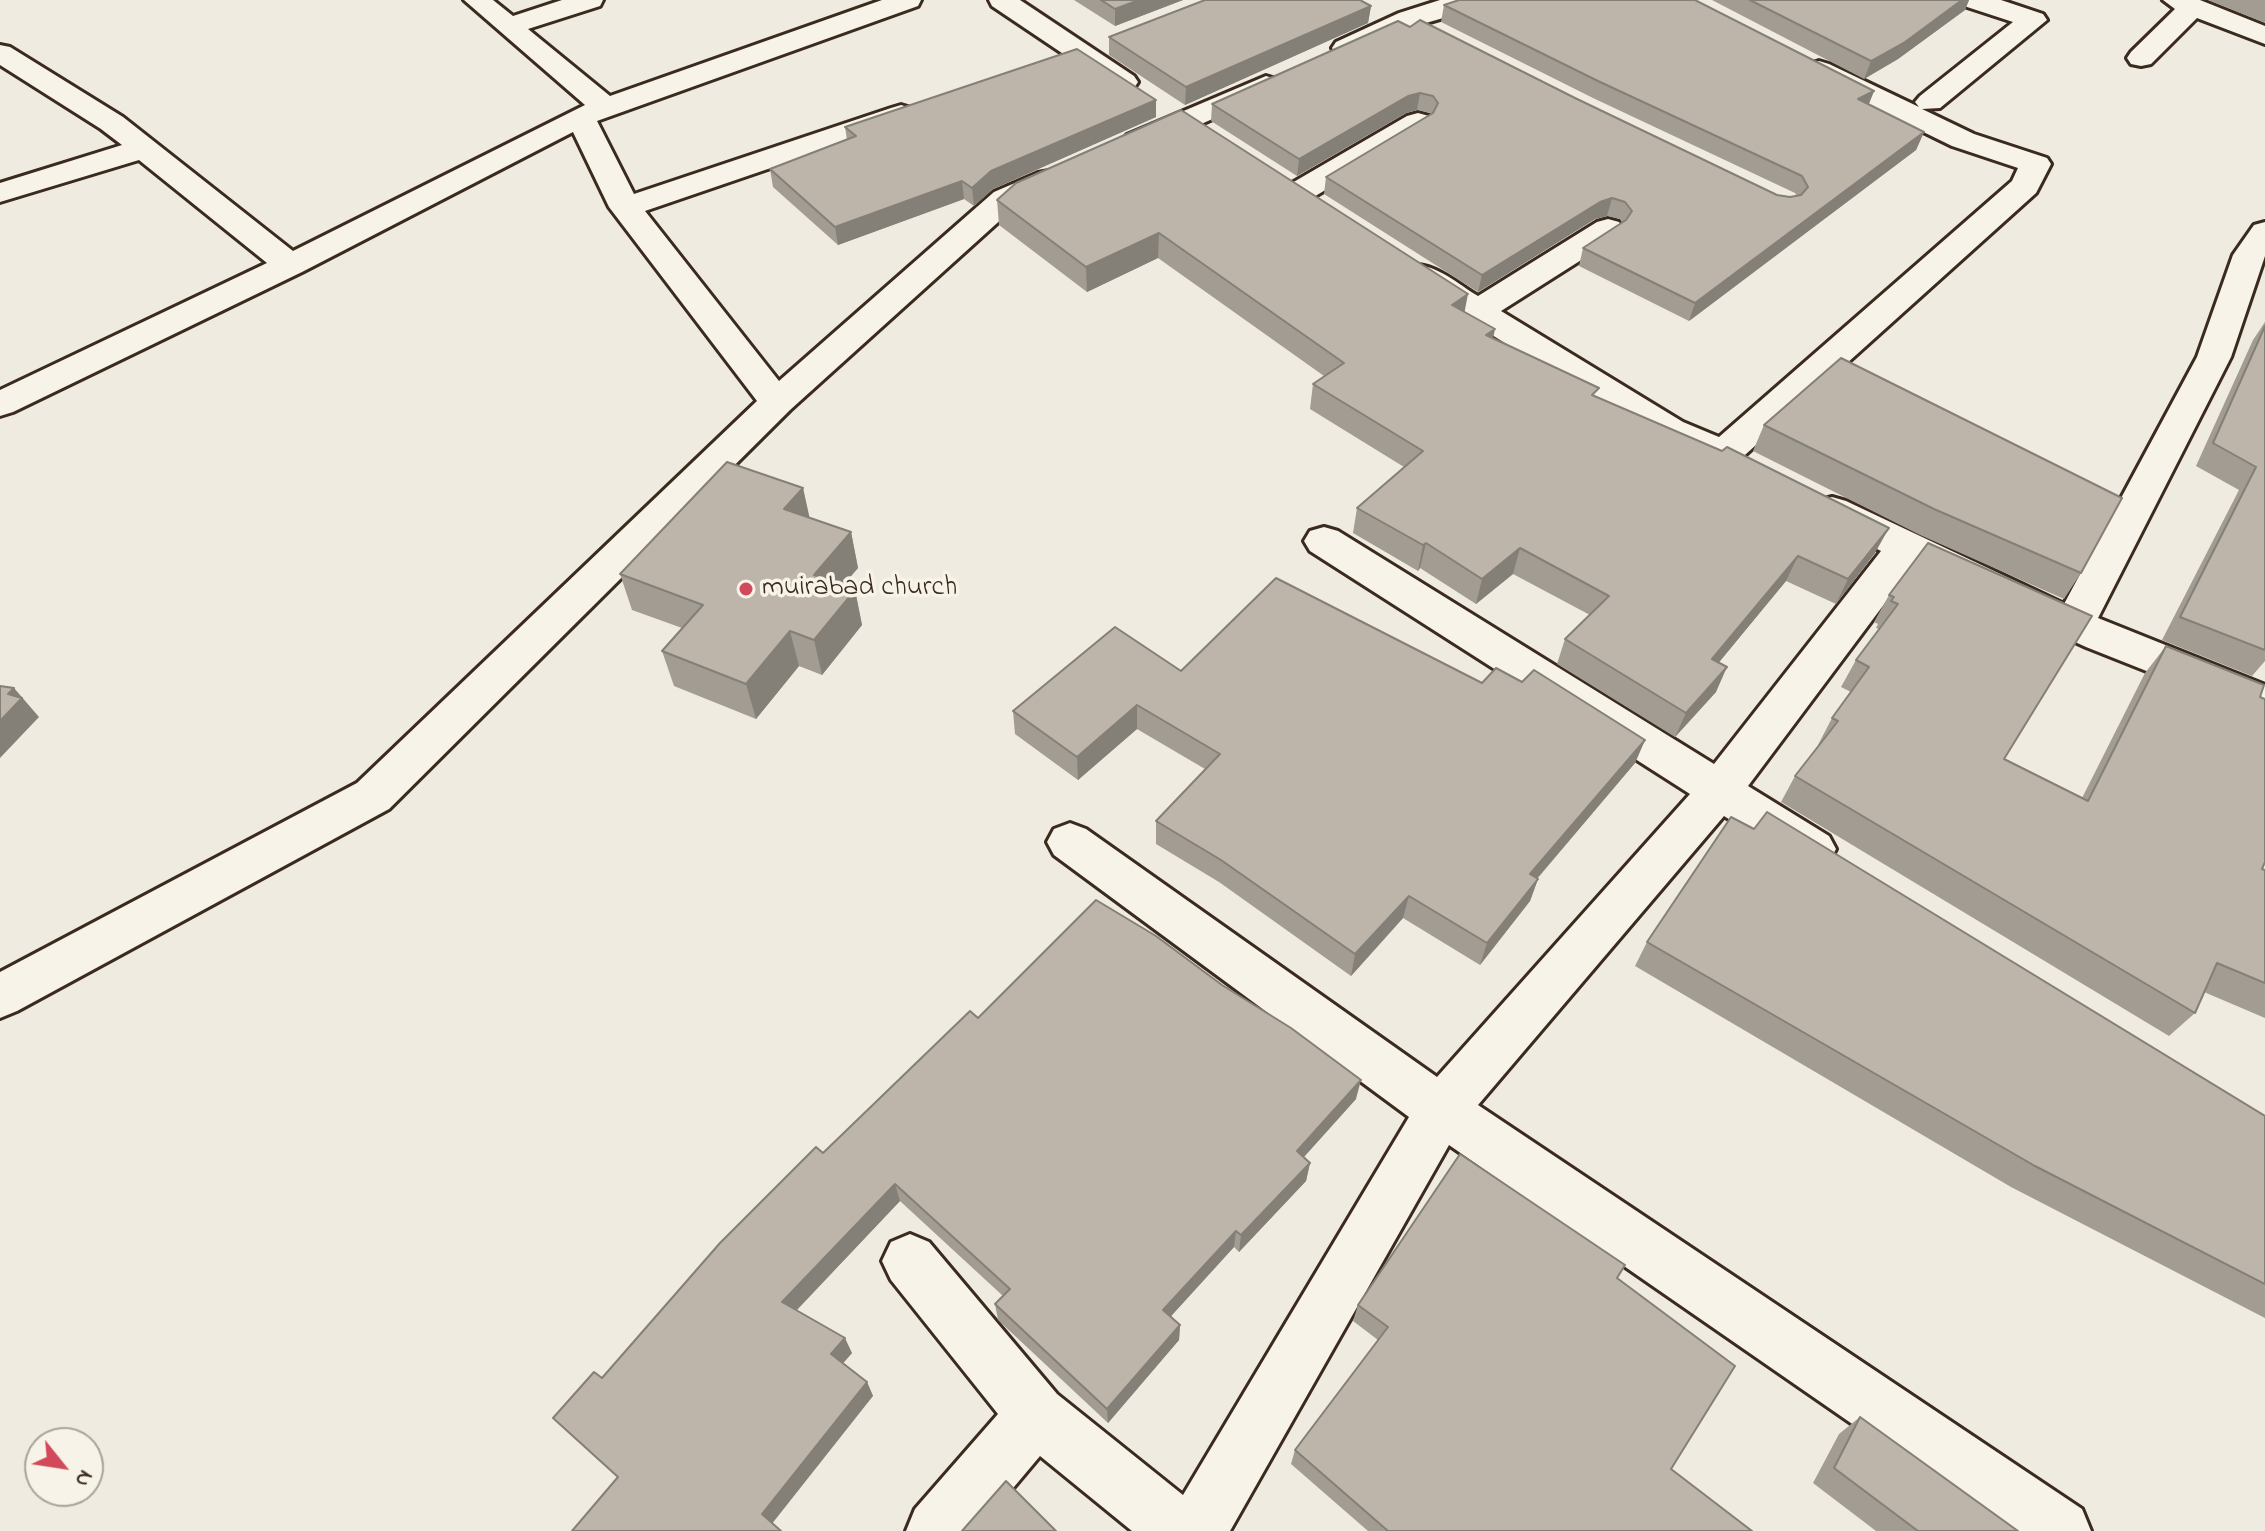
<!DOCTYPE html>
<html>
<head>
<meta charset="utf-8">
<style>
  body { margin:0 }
  #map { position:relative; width:2265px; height:1531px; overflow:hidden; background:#efebe0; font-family:"Indie Flower",sans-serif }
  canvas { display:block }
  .north { position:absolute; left:24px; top:1427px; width:80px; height:80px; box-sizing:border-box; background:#f7f3e8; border:2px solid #aca397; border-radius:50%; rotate:120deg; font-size:22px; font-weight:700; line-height:32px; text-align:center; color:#3b2a1e }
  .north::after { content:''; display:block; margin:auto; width:28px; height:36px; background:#d1495b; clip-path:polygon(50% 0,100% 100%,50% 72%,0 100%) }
</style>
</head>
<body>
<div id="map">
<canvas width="2265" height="1531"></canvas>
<div class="north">N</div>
</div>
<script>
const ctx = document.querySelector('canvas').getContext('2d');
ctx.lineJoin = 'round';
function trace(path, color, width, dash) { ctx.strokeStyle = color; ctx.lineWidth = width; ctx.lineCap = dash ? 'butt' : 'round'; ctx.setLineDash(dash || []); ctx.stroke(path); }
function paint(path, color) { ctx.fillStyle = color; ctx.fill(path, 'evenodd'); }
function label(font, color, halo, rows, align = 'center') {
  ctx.font = font + ' "Indie Flower",sans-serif'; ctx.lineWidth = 7; ctx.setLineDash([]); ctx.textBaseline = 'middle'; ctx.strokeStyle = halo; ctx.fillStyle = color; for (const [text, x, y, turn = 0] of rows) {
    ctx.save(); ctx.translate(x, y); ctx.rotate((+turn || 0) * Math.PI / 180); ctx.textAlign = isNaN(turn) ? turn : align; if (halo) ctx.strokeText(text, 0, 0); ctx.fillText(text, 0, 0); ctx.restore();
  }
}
const minor = new Path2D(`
  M 464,0 L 493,0 L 513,16 L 562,0 L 603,0 L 600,6 L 528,29 L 610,96 L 882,0 L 921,0 L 918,6 L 597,121 L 634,194 L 891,108 L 901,105 L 911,108 L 916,114 L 911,120 L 645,211 L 779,381 L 994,192 L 1038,173 L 1049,171 L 1060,173 L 1064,180 L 1060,187 L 1016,206 L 790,410 L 389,809 L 17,1011 L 0,1018 L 0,972 L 357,783 L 757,401 L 609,207 L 573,132 L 302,272 L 13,412 L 0,416 L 0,390 L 267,263 L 139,160 L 0,202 L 0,183 L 122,145 L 101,129 L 0,65 L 0,45 L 10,47 L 123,117 L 293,251 L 585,105 Z
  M 989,0 L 1020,0 L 1134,76 L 1138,82 L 1134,88 L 1124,91 L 1114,88 L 992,6 Z
  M 1440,0 L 1470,0 L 1457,14 L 1419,25 L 1356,54 L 1346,56 L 1336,54 L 1332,48 L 1336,42 L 1399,13 Z
  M 1961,0 L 2001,0 L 2043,14 L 2047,20 L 1940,108 L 1922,109 L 1974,134 L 2047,158 L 2051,164 L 2036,193 L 1736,463 L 1723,466 L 1710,463 L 1657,438 L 1404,280 L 1399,273 L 1404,266 C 1431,259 1456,283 1478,296 L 1597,222 L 1608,219 L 1619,222 L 1624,229 L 1619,236 L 1501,311 L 1683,422 L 1719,437 L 2012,181 L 2018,168 L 1952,146 L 1809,76 L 1805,70 L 1809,64 L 1819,61 L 1829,64 L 1919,107 L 1915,102 L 1920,96 L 2013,22 L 1964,6 Z
  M 2163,0 L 2200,0 L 2265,26 L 2265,44 L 2197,18 L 2151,64 L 2141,66 L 2131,64 L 2127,58 L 2131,52 L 2175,9 Z
  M 1266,76 L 1276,79 L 1280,85 L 1276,91 L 1149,147 L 1138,150 L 1127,147 L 1123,141 L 1127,135 Z
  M 1418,113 L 1429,116 L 1433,122 L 1429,128 L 1307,201 L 1296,203 L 1285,201 L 1280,194 L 1285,187 L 1407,116 Z
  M 2265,222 L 2265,256 L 2231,357 L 2098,618 L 2265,685 L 2265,718 L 2086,647 L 1912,567 L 1748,786 L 1829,836 L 1836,849 L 1829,862 L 1813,868 L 1797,862 L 1724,816 L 1478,1105 L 2082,1509 L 2091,1531 L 2007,1531 L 1449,1145 L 1230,1531 L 1132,1531 L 1040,1456 L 977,1531 L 906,1531 L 915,1509 L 998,1414 L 891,1280 L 882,1261 L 891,1242 L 910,1234 L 929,1242 L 1057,1394 L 1183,1495 L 1409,1117 L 1054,855 L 1047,842 L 1054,829 L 1070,823 L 1086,829 L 1437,1077 L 1690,794 L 1310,551 L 1304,541 L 1310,531 L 1324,527 L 1338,531 L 1714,764 L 1881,551 L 1818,519 L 1813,510 L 1818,501 L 1832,497 L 1846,501 L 2064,604 L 2197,357 L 2233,255 L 2254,225 Z`);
trace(minor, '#3b2a1e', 6);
paint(minor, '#f7f3e8');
paint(new Path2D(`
  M 1074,0 L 1183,0 L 1115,26 Z
  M 1712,0 L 1969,0 L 1965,10 L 1898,59 L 1864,79 Z
  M 2208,0 L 2265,0 L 2265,23 Z
  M 1444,5 L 1874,91 L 1869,104 L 1924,132 L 1916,150 L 1689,321 L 1579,266 L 1583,248 L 1622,223 L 1620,219 L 1607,216 L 1595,219 L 1478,292 L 1324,194 L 1326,177 L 1431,115 L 1430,113 L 1417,110 L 1406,113 L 1297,176 L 1211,121 L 1212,104 L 1410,27 L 1575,98 L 1777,195 L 1790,197 L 1797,196 L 1795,193 L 1593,98 L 1441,22 Z
  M 1371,6 L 1368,23 L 1185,105 L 1109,55 L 1109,37 Z
  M 1156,117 L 993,189 L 974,206 L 964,199 L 838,245 L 773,187 L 770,169 L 847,140 L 845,127 Z
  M 1016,183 L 1464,312 L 1493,339 L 1875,553 L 1836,604 L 1786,581 L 1719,662 L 1716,692 L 1675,737 L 1557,664 L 1565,639 L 1590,615 L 1513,574 L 1476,604 L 1420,568 L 1418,571 L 1353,533 L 1357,508 L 1404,467 L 1310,409 L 1313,384 L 1324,376 L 1158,258 L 1087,292 L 999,225 L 997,200 Z
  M 2265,322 L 2265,661 L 2252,676 L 2162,640 L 2239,490 L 2196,466 L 2253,340 Z
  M 1764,425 L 2081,573 L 2064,599 L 1920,535 L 1753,451 Z
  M 803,488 L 809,518 L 851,532 L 858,568 L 843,585 L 855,590 L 862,625 L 822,675 L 799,666 L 756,719 L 674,686 L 662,651 L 682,628 L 632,610 L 620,574 Z
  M 1928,543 L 2004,759 L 2082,798 L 2145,673 L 2166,646 L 2260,697 L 2262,869 L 2265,870 L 2265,1018 L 2204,992 L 2195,1013 L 2169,1036 L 1781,802 L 1795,776 L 1819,745 L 1818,745 L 1832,718 L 1851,692 L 1841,687 L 1856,660 L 1879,629 L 1876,628 L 1878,624 L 1874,622 L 1889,595 Z
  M 1181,671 L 1482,683 L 1522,682 L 1645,740 L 1635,763 L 1537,879 L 1538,879 L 1530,901 L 1480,965 L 1403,918 L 1351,976 L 1219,882 L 1156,844 L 1156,821 L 1205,769 L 1137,729 L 1078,780 L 1015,734 L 1013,711 Z
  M 1647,942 L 2265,1116 L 2265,1318 L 2011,1187 L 1635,966 Z
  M 978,1018 L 1356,1099 L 1304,1157 L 1310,1163 L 1306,1181 L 1239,1252 L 1234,1247 L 1171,1316 L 1180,1325 L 1179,1340 L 1108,1423 L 998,1320 L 995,1304 L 1003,1296 L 900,1201 L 797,1310 L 852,1353 L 843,1363 L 867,1382 L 873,1396 L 618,1477 L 553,1418 L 602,1378 L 823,1153 Z
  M 1617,1278 L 1671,1469 L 1752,1531 L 1368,1531 L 1291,1464 L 1295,1450 L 1378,1340 L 1353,1321 L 1358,1305 Z
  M 1860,1417 L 2018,1531 L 1876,1531 L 1813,1483 L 1839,1434 Z`), '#a39c92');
paint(new Path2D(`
  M 1139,0 L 1183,0 L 1115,26 L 1115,9 Z
  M 1962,0 L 1969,0 L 1965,10 L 1898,59 L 1864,79 L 1871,61 Z
  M 1371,6 L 1368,23 L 1185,105 L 1186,87 Z
  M 1874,91 L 1867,108 L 1858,99 Z
  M 1420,93 L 1417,110 L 1406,113 L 1297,176 L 1299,159 L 1408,96 Z
  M 1156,100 L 1156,117 L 993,189 L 974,206 L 972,188 L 991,171 Z
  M 1924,132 L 1916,150 L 1689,321 L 1695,303 Z
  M 962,181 L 964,199 L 838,245 L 835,227 Z
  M 1612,198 L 1607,216 L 1595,219 L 1478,292 L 1482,275 L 1600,202 Z
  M 1159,233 L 1158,258 L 1087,292 L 1086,267 Z
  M 1468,294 L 1463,320 L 1452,305 Z
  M 1495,329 L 1490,354 L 1486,335 Z
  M 803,488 L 811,524 L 784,509 Z
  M 1889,528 L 1875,553 L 1836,604 L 1848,579 Z
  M 851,532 L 858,568 L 822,610 L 814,575 Z
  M 1426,543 L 1420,568 L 1418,571 L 1423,545 Z
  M 1520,548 L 1513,574 L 1476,604 L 1482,579 Z
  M 1798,556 L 1786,581 L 1702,683 L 1712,659 Z
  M 855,590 L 862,625 L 822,675 L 814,640 Z
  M 790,631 L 799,666 L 756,719 L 746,684 Z
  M 1727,667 L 1716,692 L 1675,737 L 1686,713 Z
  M 14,688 L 39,717 L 0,758 L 0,721 L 8,694 Z
  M 1137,705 L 1137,729 L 1078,780 L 1077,757 Z
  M 1645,740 L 1635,763 L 1522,896 L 1530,874 Z
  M 1538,879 L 1530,901 L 1480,965 L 1487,943 Z
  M 1409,896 L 1403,918 L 1351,976 L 1355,954 Z
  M 1361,1080 L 1356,1099 L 1293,1169 L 1297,1151 Z
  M 1310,1163 L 1306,1181 L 1239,1252 L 1241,1235 Z
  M 895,1184 L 900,1201 L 790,1317 L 782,1302 Z
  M 1236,1231 L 1234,1247 L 1163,1325 L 1163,1310 Z
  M 1180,1325 L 1179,1340 L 1108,1423 L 1107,1409 Z
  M 845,1338 L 852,1353 L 838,1369 L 831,1354 Z
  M 867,1382 L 873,1396 L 771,1525 L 762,1514 Z`), '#847f77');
const building = new Path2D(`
  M 1101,0 L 1139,0 L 1115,9 Z
  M 1205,0 L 1360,0 L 1371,6 L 1186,87 L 1109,37 Z
  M 1459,0 L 1695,0 L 1874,91 L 1858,99 L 1924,132 L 1695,303 L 1583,248 L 1626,220 L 1632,211 L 1625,202 L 1612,198 L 1600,202 L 1482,275 L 1326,177 L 1433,113 L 1438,103 L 1433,96 L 1420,93 L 1408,96 L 1299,159 L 1212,104 L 1398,21 L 1410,27 L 1420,20 L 1575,98 L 1777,195 L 1790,197 L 1801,195 L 1808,187 L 1802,176 L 1598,81 L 1444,5 Z
  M 1750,0 L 1962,0 L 1905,42 L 1871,61 Z
  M 1077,49 L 1156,100 L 991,171 L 972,188 L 962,181 L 835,227 L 770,169 L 856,136 L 845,127 Z
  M 1181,110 L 1468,294 L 1452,305 L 1495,329 L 1486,335 L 1599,388 L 1592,395 L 1722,451 L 1727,447 L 1889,528 L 1848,579 L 1798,556 L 1712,659 L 1727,667 L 1686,713 L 1565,639 L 1609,596 L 1520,548 L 1482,579 L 1426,543 L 1423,545 L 1357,508 L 1423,451 L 1313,384 L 1344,363 L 1159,233 L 1086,267 L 997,200 L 1016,183 Z
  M 2265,326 L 2265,650 L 2180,617 L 2256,467 L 2213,443 Z
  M 1841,358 L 2122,498 L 2081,573 L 1934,509 L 1764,425 Z
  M 727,462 L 803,488 L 784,509 L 851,532 L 814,575 L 855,590 L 814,640 L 790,631 L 746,684 L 662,651 L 703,605 L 620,574 Z
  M 1928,543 L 2092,616 L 2004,759 L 2088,801 L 2166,646 L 2264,685 L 2260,697 L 2265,699 L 2265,862 L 2262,869 L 2265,870 L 2265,983 L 2217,963 L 2195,1013 L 1795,776 L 1838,721 L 1832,718 L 1869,667 L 1856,660 L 1898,604 L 1891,601 L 1894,597 L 1889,595 Z
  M 1276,578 L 1482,683 L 1496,668 L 1522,682 L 1534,670 L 1645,740 L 1530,874 L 1538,879 L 1487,943 L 1409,896 L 1355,954 L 1221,860 L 1156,821 L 1220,754 L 1137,705 L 1077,757 L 1013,711 L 1115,627 L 1181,671 Z
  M 0,686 L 14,688 L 8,694 L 22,698 L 0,721 Z
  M 1767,812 L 2265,1116 L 2265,1284 L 2035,1166 L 1647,942 L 1731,817 L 1754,829 Z
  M 1096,900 L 1156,936 L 1222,985 L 1291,1028 L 1361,1080 L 1297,1151 L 1310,1163 L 1241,1235 L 1236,1231 L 1163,1310 L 1180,1325 L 1107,1409 L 995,1304 L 1010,1289 L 895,1184 L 782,1302 L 845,1338 L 831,1354 L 867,1382 L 762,1514 L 781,1531 L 572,1531 L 618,1477 L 553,1418 L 594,1372 L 602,1378 L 720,1243 L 816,1147 L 823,1153 L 970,1011 L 978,1018 Z
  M 1460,1154 L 1625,1265 L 1617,1278 L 1735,1366 L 1671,1469 L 1752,1531 L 1388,1531 L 1295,1450 L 1388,1327 L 1358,1305 Z
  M 1860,1417 L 2018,1531 L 1918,1531 L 1834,1468 Z
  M 1006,1481 L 1056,1531 L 962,1531 Z`);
paint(building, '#bdb5aa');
trace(building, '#847f77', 2);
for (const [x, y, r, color] of [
  [746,589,8,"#d1495b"]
]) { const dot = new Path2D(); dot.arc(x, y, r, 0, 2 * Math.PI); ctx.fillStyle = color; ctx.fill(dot); trace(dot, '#f7f3e8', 3); }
label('28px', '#3b2a1e', '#f7f3e8', [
  ["muirabad church",762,589]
], 'left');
</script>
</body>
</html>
